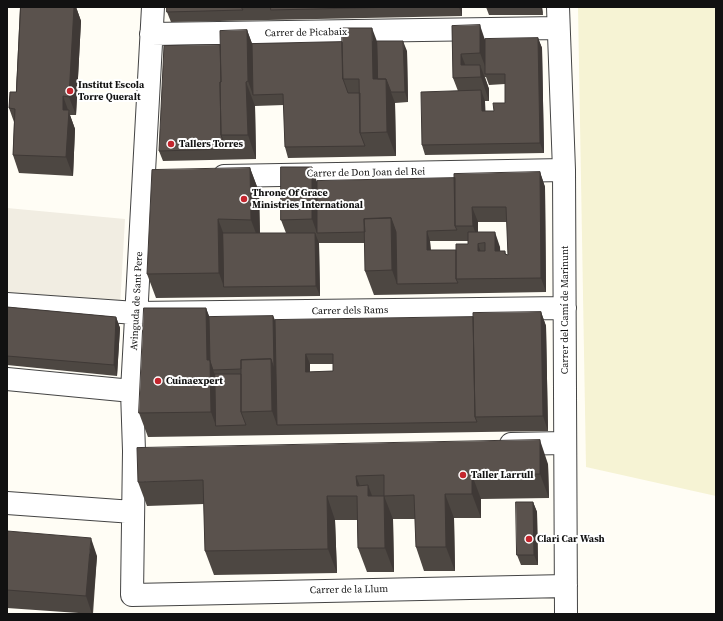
<!DOCTYPE html>
<html>
<head>
<meta charset="utf-8">
<style>
  body { margin:0 }
  #map { position:relative; width:723px; height:621px; overflow:hidden; background:#fffdf5; font-family:"Source Serif 4",serif }
  canvas { display:block }
  .frame { position:absolute; inset:0; border:8px solid #111; pointer-events:none }
</style>
</head>
<body>
<div id="map">
<canvas width="723" height="621"></canvas>
<div class="frame"></div>
</div>
<script>
const ctx = document.querySelector('canvas').getContext('2d');
ctx.lineJoin = 'round';
function paint(path, color) { ctx.fillStyle = color; ctx.fill(path, 'evenodd'); }
function trace(path, color, width, dash) { ctx.strokeStyle = color; ctx.lineWidth = width; ctx.lineCap = dash ? 'butt' : 'round'; ctx.setLineDash(dash || []); ctx.stroke(path); }
function label(font, color, halo, rows, align = 'center') {
  ctx.font = font + ' "Source Serif 4",serif'; ctx.lineWidth = 4; ctx.setLineDash([]); ctx.textBaseline = 'middle'; ctx.strokeStyle = halo; ctx.fillStyle = color; for (const [text, x, y, turn = 0] of rows) {
    ctx.save(); ctx.translate(x, y); ctx.rotate((+turn || 0) * Math.PI / 180); ctx.textAlign = isNaN(turn) ? turn : align; if (halo) ctx.strokeText(text, 0, 0); ctx.fillText(text, 0, 0); ctx.restore();
  }
}
paint(new Path2D(`
  M 578,7 L 716,7 L 716,496 L 586,467 Z`), '#f6f3d4');
paint(new Path2D(`
  M 7,208 L 125,219 L 120,307 L 7,298 Z`), '#f1ede2');
const minor = new Path2D(`
  M 153,7 L 132,391 L 134,451 L 132,595 L 566,586
  M 558,7 L 564,170 L 566,614
  M 151,34 L 558,28
  M 224,176 L 564,170
  M 7,304 L 136,313 L 565,308
  M 7,379 L 132,391
  M 511,444 L 565,443
  M 7,503 L 133,512`);
trace(minor, '#444', 24);
trace(minor, '#fff', 22);
paint(new Path2D(`
  M 20,7 L 76,7 L 81,21 L 76,115 L 70,115 L 75,129 L 73,176 L 19,173 L 13,155 L 14,122 L 9,108 L 16,92 Z
  M 167,7 L 462,7 L 462,16 L 171,22 L 167,12 Z
  M 486,7 L 542,7 L 543,15 L 489,15 Z
  M 452,26 L 485,39 L 538,38 L 542,48 L 544,153 L 425,155 L 422,145 L 458,91 L 453,78 ZM 485,77 L 486,77 L 489,85 L 505,84 L 505,103 L 494,111 L 485,111 L 485,101 L 489,101 L 489,89 Z
  M 247,30 L 252,44 L 377,41 L 407,51 L 408,102 L 395,103 L 396,156 L 288,158 L 285,147 L 284,105 L 255,106 L 256,159 L 163,161 L 159,151 L 220,45 Z
  M 250,168 L 259,192 L 260,233 L 286,233 L 281,220 L 317,181 L 455,178 L 540,172 L 545,187 L 546,292 L 374,295 L 365,271 L 365,243 L 319,243 L 320,296 L 156,298 L 147,274 ZM 478,222 L 507,222 L 508,255 L 506,255 L 505,251 L 500,251 L 500,247 L 478,232 ZM 430,241 L 468,241 L 468,244 L 456,250 L 431,250 Z
  M 7,307 L 116,317 L 120,328 L 117,376 L 7,365 Z
  M 206,308 L 209,317 L 273,316 L 275,320 L 473,317 L 541,312 L 546,326 L 548,431 L 148,437 L 139,413 ZM 310,364 L 333,364 L 333,371 L 310,372 Z
  M 548,464 L 549,498 L 481,499 L 481,518 L 454,518 L 455,571 L 424,571 L 416,547 L 415,519 L 393,519 L 385,499 L 393,519 L 394,572 L 367,572 L 358,548 L 357,520 L 335,520 L 337,573 L 214,575 L 205,551 L 204,504 L 147,506 L 138,482 Z
  M 533,502 L 537,512 L 538,565 L 521,565 L 517,555 Z
  M 7,531 L 97,556 L 93,614 L 7,608 Z`), '#4d4742');
paint(new Path2D(`
  M 74,7 L 76,7 L 81,21 L 76,115 L 69,97 Z
  M 459,7 L 462,7 L 462,16 Z
  M 540,7 L 542,7 L 543,15 Z
  M 480,25 L 488,49 L 488,74 L 480,53 Z
  M 372,28 L 381,52 L 381,92 L 373,79 Z
  M 247,30 L 256,54 L 253,95 L 248,81 Z
  M 538,38 L 542,48 L 544,153 L 540,143 Z
  M 403,41 L 407,51 L 408,102 L 405,92 Z
  M 461,54 L 470,77 L 461,65 Z
  M 480,65 L 489,89 L 489,101 L 481,77 Z
  M 386,79 L 395,103 L 396,156 L 387,132 Z
  M 246,82 L 255,106 L 256,159 L 248,135 Z
  M 481,90 L 485,101 L 486,122 L 482,111 Z
  M 63,96 L 75,129 L 73,176 L 66,157 L 63,110 Z
  M 312,167 L 320,191 L 317,233 L 312,219 Z
  M 250,168 L 259,192 L 260,244 L 251,220 Z
  M 540,172 L 545,187 L 546,292 L 541,278 Z
  M 472,207 L 478,222 L 478,240 L 473,226 Z
  M 391,218 L 400,242 L 397,284 L 392,270 Z
  M 218,219 L 227,243 L 224,287 L 219,273 Z
  M 427,231 L 430,241 L 431,260 L 427,250 Z
  M 495,232 L 500,247 L 501,266 L 495,251 Z
  M 315,233 L 319,243 L 320,296 L 316,286 Z
  M 478,244 L 483,258 L 478,251 Z
  M 206,308 L 215,331 L 213,370 L 219,384 L 216,426 L 211,412 L 207,360 Z
  M 541,312 L 546,326 L 548,431 L 543,416 Z
  M 273,316 L 279,331 L 277,425 L 272,411 L 271,359 Z
  M 116,317 L 120,328 L 117,376 L 114,365 Z
  M 306,354 L 310,364 L 310,383 L 306,372 Z
  M 540,440 L 548,464 L 549,498 L 540,474 Z
  M 472,475 L 481,499 L 481,518 L 472,494 Z
  M 356,476 L 365,499 L 357,486 Z
  M 368,485 L 377,509 L 368,496 Z
  M 445,494 L 454,518 L 455,571 L 446,547 Z
  M 327,496 L 335,520 L 337,573 L 328,549 Z
  M 384,496 L 393,519 L 394,572 L 385,548 Z
  M 533,502 L 537,512 L 538,565 L 534,555 Z
  M 91,538 L 97,556 L 92,614 L 86,596 Z`), '#3f3936');
const building = new Path2D(`
  M 21,7 L 74,7 L 69,97 L 63,96 L 63,110 L 69,110 L 66,157 L 13,155 L 15,109 L 9,108 L 10,92 L 16,92 Z
  M 167,7 L 241,7 L 243,10 L 167,12 Z
  M 271,7 L 399,7 L 271,10 Z
  M 480,25 L 480,53 L 461,54 L 461,65 L 480,65 L 481,77 L 453,78 L 452,26 Z
  M 342,28 L 372,28 L 373,79 L 386,79 L 387,132 L 360,133 L 359,79 L 343,79 Z
  M 247,30 L 248,81 L 246,82 L 248,135 L 221,135 L 220,82 L 221,82 L 220,31 Z
  M 538,38 L 540,143 L 422,145 L 421,92 L 481,90 L 482,111 L 494,111 L 493,103 L 505,103 L 505,74 L 485,74 L 485,39 Z
  M 377,41 L 403,41 L 405,92 L 391,92 L 386,79 L 378,79 Z
  M 342,42 L 343,79 L 348,93 L 360,93 L 360,133 L 365,146 L 285,147 L 283,94 L 253,95 L 252,44 Z
  M 220,45 L 221,82 L 220,82 L 221,135 L 226,149 L 159,151 L 164,46 Z
  M 281,167 L 312,167 L 312,219 L 281,220 Z
  M 250,168 L 251,220 L 218,219 L 219,273 L 147,274 L 152,170 Z
  M 540,172 L 541,278 L 456,279 L 456,244 L 468,244 L 468,232 L 495,232 L 495,251 L 505,251 L 505,254 L 508,255 L 506,207 L 472,207 L 473,226 L 455,226 L 454,174 ZM 485,243 L 485,251 L 478,251 L 478,244 Z
  M 455,178 L 455,226 L 457,230 L 427,231 L 427,250 L 456,250 L 456,279 L 458,283 L 397,284 L 396,232 L 391,218 L 364,219 L 365,232 L 317,233 L 317,181 Z
  M 391,218 L 392,270 L 365,271 L 364,219 Z
  M 223,233 L 315,233 L 316,286 L 224,287 Z
  M 7,307 L 116,317 L 114,365 L 7,356 Z
  M 144,308 L 206,308 L 207,360 L 210,360 L 211,412 L 139,413 Z
  M 541,312 L 543,416 L 475,417 L 473,313 Z
  M 273,316 L 274,369 L 271,359 L 241,360 L 241,369 L 213,370 L 210,361 L 209,317 Z
  M 473,317 L 475,417 L 477,422 L 277,425 L 275,320 ZM 306,354 L 333,354 L 333,371 L 306,372 Z
  M 271,359 L 272,411 L 241,412 L 241,360 Z
  M 215,374 L 241,374 L 241,412 L 246,425 L 216,426 Z
  M 540,440 L 540,474 L 472,475 L 472,494 L 445,494 L 446,547 L 416,547 L 414,495 L 384,496 L 384,475 L 356,476 L 357,486 L 368,485 L 368,496 L 384,496 L 385,548 L 358,548 L 357,496 L 327,496 L 328,549 L 205,551 L 203,480 L 138,482 L 137,448 Z
  M 516,502 L 533,502 L 534,555 L 517,555 Z
  M 7,531 L 91,538 L 86,596 L 7,590 Z`);
paint(building, '#5a524d');
trace(building, '#3f3936', 1);
for (const [x, y, r, color] of [
  [70,91,4,"#c4262e"],
  [171,144,4,"#c4262e"],
  [244,199,4,"#c4262e"],
  [158,381,4,"#c4262e"],
  [463,475,4,"#c4262e"],
  [529,539,4,"#c4262e"]
]) { const dot = new Path2D(); dot.arc(x, y, r, 0, 2 * Math.PI); ctx.fillStyle = color; ctx.fill(dot); trace(dot, '#fff', 1.5); }
label('10px', '#111', '#fff', [
  ["Carrer de Picabaix",306,33,-1],
  ["Carrer de Don Joan del Rei",366,173,-1],
  ["Avinguda de Sant Pere",137,301,-87],
  ["Carrer del Camí de Marinunt",565,310,-90],
  ["Carrer dels Rams",350,311,-1],
  ["Carrer de la Llum",349,590,-1]
]);
label('bold 10px', '#111', '#fff', [
  ["Institut Escola",78,85],
  ["Torre Queralt",78,97],
  ["Tallers Torres",179,144],
  ["Throne Of Grace",252,193],
  ["Ministries International",252,205],
  ["Cuinaexpert",166,381],
  ["Taller Larrull",471,475],
  ["Clari Car Wash",537,539]
], 'left');
</script>
</body>
</html>
